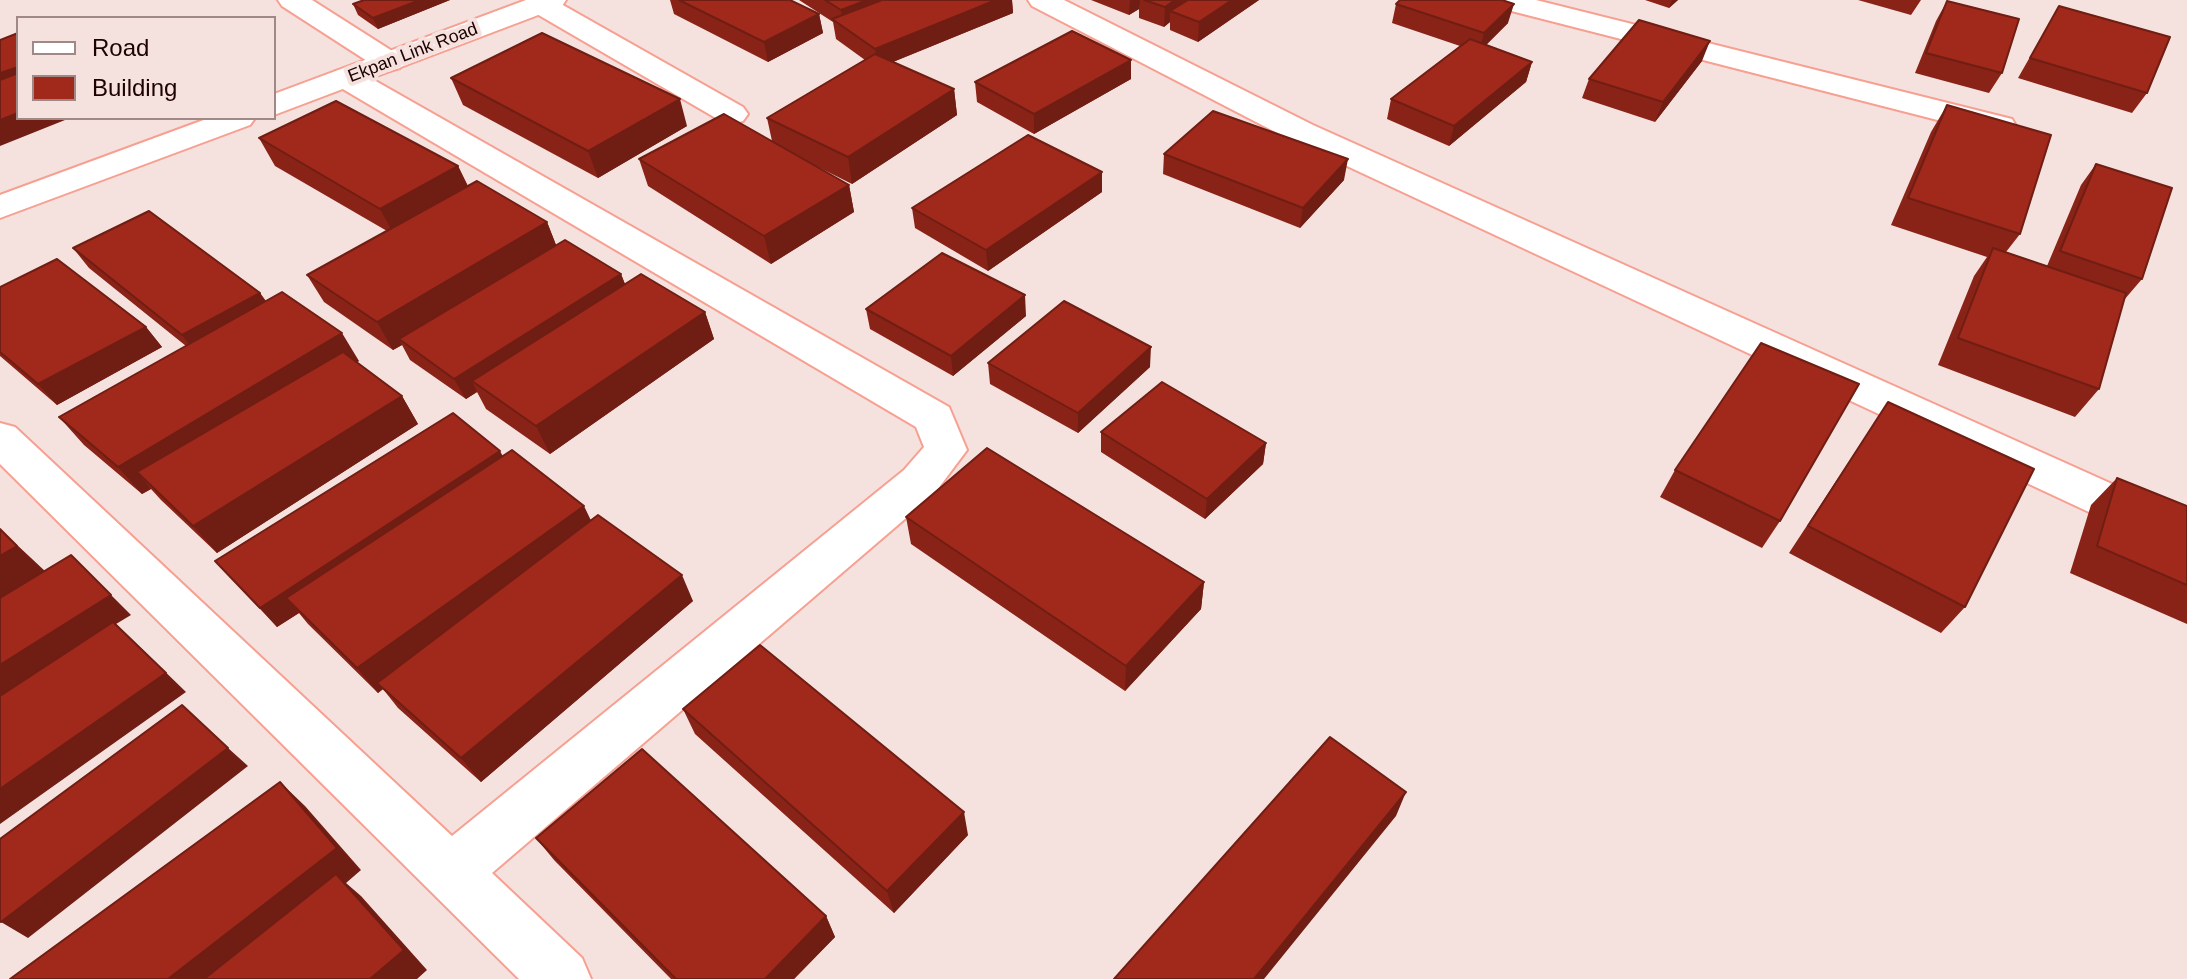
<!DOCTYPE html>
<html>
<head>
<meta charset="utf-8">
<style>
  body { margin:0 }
  #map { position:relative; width:2187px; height:979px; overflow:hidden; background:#f5e2df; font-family:Helvetica,sans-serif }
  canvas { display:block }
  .legend { position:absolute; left:16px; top:16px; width:260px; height:104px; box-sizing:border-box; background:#f5e2df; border:2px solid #9f8886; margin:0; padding:10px 14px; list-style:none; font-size:24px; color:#1d0201 }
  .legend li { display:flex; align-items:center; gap:16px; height:40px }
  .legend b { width:40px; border:2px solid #9f8886 }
</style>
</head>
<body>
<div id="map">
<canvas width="2187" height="979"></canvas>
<ul class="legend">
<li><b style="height:10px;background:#fff"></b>Road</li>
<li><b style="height:22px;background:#a0291b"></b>Building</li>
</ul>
</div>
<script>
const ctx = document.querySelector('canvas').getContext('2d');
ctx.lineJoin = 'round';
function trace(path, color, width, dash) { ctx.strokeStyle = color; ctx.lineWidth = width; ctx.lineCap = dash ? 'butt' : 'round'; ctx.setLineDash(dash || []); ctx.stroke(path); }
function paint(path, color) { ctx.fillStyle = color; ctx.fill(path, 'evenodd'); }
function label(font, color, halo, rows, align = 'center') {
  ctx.font = font + ' Helvetica,sans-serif'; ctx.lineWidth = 8; ctx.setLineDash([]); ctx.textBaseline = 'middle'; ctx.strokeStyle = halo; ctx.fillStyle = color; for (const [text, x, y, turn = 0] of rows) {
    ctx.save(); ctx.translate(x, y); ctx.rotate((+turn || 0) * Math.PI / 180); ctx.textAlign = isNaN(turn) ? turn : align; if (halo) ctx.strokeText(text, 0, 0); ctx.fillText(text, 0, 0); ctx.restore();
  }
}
const minor = new Path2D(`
  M 278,0 L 312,0 L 400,56 L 404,62 L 400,68 L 389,71 L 378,68 L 282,6 Z
  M 528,0 L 554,0 L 743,107 L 748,114 L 743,121 L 732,124 L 721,121 L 530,10 L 526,4 Z
  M 1028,0 L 1064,0 L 1313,125 L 2121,488 L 2127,500 L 2121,512 L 2105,517 L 2089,512 L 1289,139 L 1032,6 Z
  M 1488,0 L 1536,0 L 2012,119 L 2016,126 L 2012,133 L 2000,136 L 1492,6 Z
  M 347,69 L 358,71 L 949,407 L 967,450 L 934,494 L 492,873 L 582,958 L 591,979 L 519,979 L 0,464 L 0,423 L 15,427 L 452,836 L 904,470 L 924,447 L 916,427 L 336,85 L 331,78 L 336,71 Z`);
const tertiary = new Path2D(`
  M 526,0 L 566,0 L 562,6 L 274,115 L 274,94 Z
  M 209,118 L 255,118 L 250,125 L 0,218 L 0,195 Z`);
trace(minor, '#f7a091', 4);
trace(tertiary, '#f7a091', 4);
paint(minor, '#fff');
paint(tertiary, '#fff');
paint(new Path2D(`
  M 450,0 L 378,29 L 358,15 L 353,4 Z
  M 670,0 L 790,0 L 819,14 L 823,33 L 768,62 L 674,14 Z
  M 799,0 L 1012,0 L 1013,13 L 893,62 L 954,89 L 957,115 L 852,184 L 816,166 L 849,185 L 854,212 L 771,264 L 648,186 L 639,159 L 772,141 L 767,118 L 865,60 L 836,39 L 833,22 Z
  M 1091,0 L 1259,0 L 1198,42 L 1170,30 L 1170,22 L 1164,27 L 1139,18 L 1139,9 L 1129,15 Z
  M 1645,0 L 1678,0 L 1669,8 Z
  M 1858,0 L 1921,0 L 1911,15 Z
  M 1947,1 L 2002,73 L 1989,93 L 1915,73 L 1936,21 Z
  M 1396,4 L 1508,23 L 1486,45 L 1532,62 L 1526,82 L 1449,146 L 1387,119 L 1391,99 L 1460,46 L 1392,23 Z
  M 2059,6 L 2147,93 L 2132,113 L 2018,78 Z
  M 1131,60 L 1131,79 L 1034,134 L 977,102 L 975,82 Z
  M 1702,61 L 1655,122 L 1582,98 L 1589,79 Z
  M 451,78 L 687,126 L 598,178 L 463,105 Z
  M 1947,105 L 2020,234 L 2006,252 L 2047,266 L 2081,185 L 2096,164 L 2142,279 L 2124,300 L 2099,389 L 2075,417 L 1938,365 L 1974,276 L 1987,257 L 1891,225 L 1931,132 Z
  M 259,138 L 458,166 L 468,186 L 547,222 L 556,245 L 621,274 L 625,284 L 705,312 L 714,339 L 550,454 L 486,409 L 477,392 L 466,399 L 410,360 L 402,345 L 393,350 L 324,302 L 307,275 L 387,231 L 275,166 Z
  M 1164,154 L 1344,180 L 1300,228 L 1163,174 Z
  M 1102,192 L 988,271 L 915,228 L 912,208 Z
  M 73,248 L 260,293 L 266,301 L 359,361 L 357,362 L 402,396 L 418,424 L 217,553 L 161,500 L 151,489 L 142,494 L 84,445 L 59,417 L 186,346 L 89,268 Z
  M 0,287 L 146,327 L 162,347 L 57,405 L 0,356 Z
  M 866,309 L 1026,316 L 953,376 L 870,329 Z
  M 988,363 L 1150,367 L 1078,433 L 990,384 Z
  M 1888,402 L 1965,607 L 1941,633 L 1789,553 Z
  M 1101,432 L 1266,443 L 1263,464 L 1205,519 L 1101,452 Z
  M 503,456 L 591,520 L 693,601 L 481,782 L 398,708 L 383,689 L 378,693 L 308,624 L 299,613 L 277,627 L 215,561 Z
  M 1675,470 L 1780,521 L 1762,548 L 1660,497 Z
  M 2117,478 L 2187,506 L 2187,624 L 2070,573 L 2091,505 Z
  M 906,517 L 1204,582 L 1201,609 L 1125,691 L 911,544 Z
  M 683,709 L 968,835 L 894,913 L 695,734 Z
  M 536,838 L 826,916 L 835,937 L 794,979 L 671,979 L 554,860 Z`), '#8a2317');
paint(new Path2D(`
  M 420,0 L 450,0 L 378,29 L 373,18 Z
  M 867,0 L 895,0 L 844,27 L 841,10 Z
  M 996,0 L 1012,0 L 1013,13 L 878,68 L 875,49 Z
  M 1130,0 L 1140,0 L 1139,9 L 1129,15 Z
  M 1175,0 L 1201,0 L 1170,11 L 1170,22 L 1164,27 L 1165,7 Z
  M 1232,0 L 1259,0 L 1198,42 L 1199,22 Z
  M 1672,0 L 1678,0 L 1669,8 Z
  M 1514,4 L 1508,23 L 1479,52 L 1484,33 Z
  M 819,14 L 823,33 L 768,62 L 764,42 Z
  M 1710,41 L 1702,61 L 1655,122 L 1663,102 Z
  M 1131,60 L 1131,79 L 1034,134 L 1034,114 Z
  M 1532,62 L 1526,82 L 1449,146 L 1454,126 Z
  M 18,67 L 18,92 L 0,99 L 0,73 Z
  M 954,89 L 957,115 L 852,184 L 848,157 Z
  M 680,99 L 687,126 L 598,178 L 588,151 Z
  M 18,113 L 18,118 L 70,118 L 0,146 L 0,120 Z
  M 1348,159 L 1344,180 L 1300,228 L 1303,208 Z
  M 458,166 L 471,193 L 395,236 L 380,209 Z
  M 1102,172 L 1102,192 L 988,271 L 986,250 Z
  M 849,185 L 854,212 L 771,264 L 764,236 Z
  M 547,222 L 558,250 L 399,339 L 402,345 L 393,350 L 377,322 Z
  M 621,274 L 629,295 L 472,381 L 477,392 L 466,399 L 454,379 Z
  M 260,293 L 274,314 L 198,356 L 182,335 Z
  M 1025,295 L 1026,316 L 953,376 L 951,356 Z
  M 705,312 L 714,339 L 550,454 L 536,426 Z
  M 146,327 L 162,347 L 57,405 L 38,384 Z
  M 342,333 L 359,361 L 153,488 L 137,472 L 151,489 L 142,494 L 118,467 Z
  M 1151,347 L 1150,367 L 1078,433 L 1078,413 Z
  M 402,396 L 418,424 L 217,553 L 193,526 Z
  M 1266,443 L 1263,464 L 1205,519 L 1207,499 Z
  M 500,451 L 511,471 L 286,598 L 299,613 L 277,627 L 260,608 Z
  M 584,506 L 597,533 L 377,683 L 383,689 L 378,693 L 357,668 Z
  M 0,529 L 46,572 L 0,602 Z
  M 71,555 L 131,615 L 116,624 L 186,692 L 0,824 L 0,665 Z
  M 682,575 L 693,601 L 481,782 L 461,758 Z
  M 1204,582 L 1201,609 L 1125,691 L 1126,666 Z
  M 228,748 L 248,766 L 28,938 L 1,922 Z
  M 280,782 L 305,806 L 361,870 L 346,883 L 361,896 L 427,970 L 417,979 L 168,979 Z
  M 1406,792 L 1396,816 L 1264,979 L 1254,979 Z
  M 964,812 L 968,835 L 894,913 L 887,891 Z
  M 826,916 L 835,937 L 794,979 L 765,979 Z`), '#701d13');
const building = new Path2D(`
  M 364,0 L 420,0 L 373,18 L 353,4 Z
  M 679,0 L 790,0 L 819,14 L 764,42 Z
  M 825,0 L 867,0 L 841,10 Z
  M 882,0 L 996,0 L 875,49 L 832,19 Z
  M 1144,0 L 1175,0 L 1165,7 Z
  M 1188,0 L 1232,0 L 1199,22 L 1170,11 Z
  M 1400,0 L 1502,0 L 1514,4 L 1484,33 L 1396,4 Z
  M 1947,1 L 2019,19 L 2002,73 L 1926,53 Z
  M 2059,6 L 2170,37 L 2147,93 L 2030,58 Z
  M 1639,20 L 1710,41 L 1663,102 L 1589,79 Z
  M 1072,31 L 1131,60 L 1034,114 L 975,82 Z
  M 18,33 L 18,67 L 0,73 L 0,40 Z
  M 542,33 L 680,99 L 588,151 L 451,78 Z
  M 1470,39 L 1532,62 L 1454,126 L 1391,99 Z
  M 875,54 L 954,89 L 848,157 L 767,118 Z
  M 18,73 L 18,113 L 0,120 L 0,80 Z
  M 336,101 L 458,166 L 380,209 L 259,138 Z
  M 1947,105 L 2051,135 L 2020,234 L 1908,198 Z
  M 1213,111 L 1348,159 L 1303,208 L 1164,154 Z
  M 724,114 L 849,185 L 764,236 L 639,159 Z
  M 1028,135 L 1102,172 L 986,250 L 912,208 Z
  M 2096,164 L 2172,188 L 2142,279 L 2060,251 Z
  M 477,181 L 547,222 L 377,322 L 307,275 Z
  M 149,211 L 260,293 L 182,335 L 73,248 Z
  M 565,240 L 621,274 L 454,379 L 399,339 Z
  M 1993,248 L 2126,293 L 2099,389 L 1958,338 Z
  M 942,253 L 1025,295 L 951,356 L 866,309 Z
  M 57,259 L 146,327 L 38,384 L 0,352 L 0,287 Z
  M 641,274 L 705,312 L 536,426 L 472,381 Z
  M 282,292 L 342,333 L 118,467 L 59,417 Z
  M 1064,301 L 1151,347 L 1078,413 L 988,363 Z
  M 1761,343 L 1859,384 L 1780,521 L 1675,470 Z
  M 343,352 L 402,396 L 193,526 L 137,472 Z
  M 1162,382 L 1266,443 L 1207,499 L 1101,432 Z
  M 1888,402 L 2034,469 L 1965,607 L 1808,526 Z
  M 453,413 L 500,451 L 260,608 L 215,561 Z
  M 987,448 L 1204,582 L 1126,666 L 906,517 Z
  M 512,450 L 584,506 L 357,668 L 286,598 Z
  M 2117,478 L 2187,506 L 2187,585 L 2097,546 Z
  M 598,515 L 682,575 L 461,758 L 377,683 Z
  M 0,529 L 17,546 L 0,556 Z
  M 71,555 L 111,595 L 0,665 L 0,598 Z
  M 113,622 L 166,673 L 0,789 L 0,696 Z
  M 760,645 L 964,812 L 887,891 L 683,709 Z
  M 182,705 L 228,748 L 1,922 L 0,921 L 0,839 Z
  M 1330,737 L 1406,792 L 1254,979 L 1114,979 Z
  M 642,749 L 826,916 L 765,979 L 676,979 L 536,838 Z
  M 280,782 L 337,848 L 168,979 L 10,979 Z
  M 336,874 L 404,950 L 370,979 L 204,979 Z`);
paint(building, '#a0291b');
trace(building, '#701d13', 2);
label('18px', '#1d0201', '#f5e2df', [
  ["Ekpan Link Road",413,53,-21]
]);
</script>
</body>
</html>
